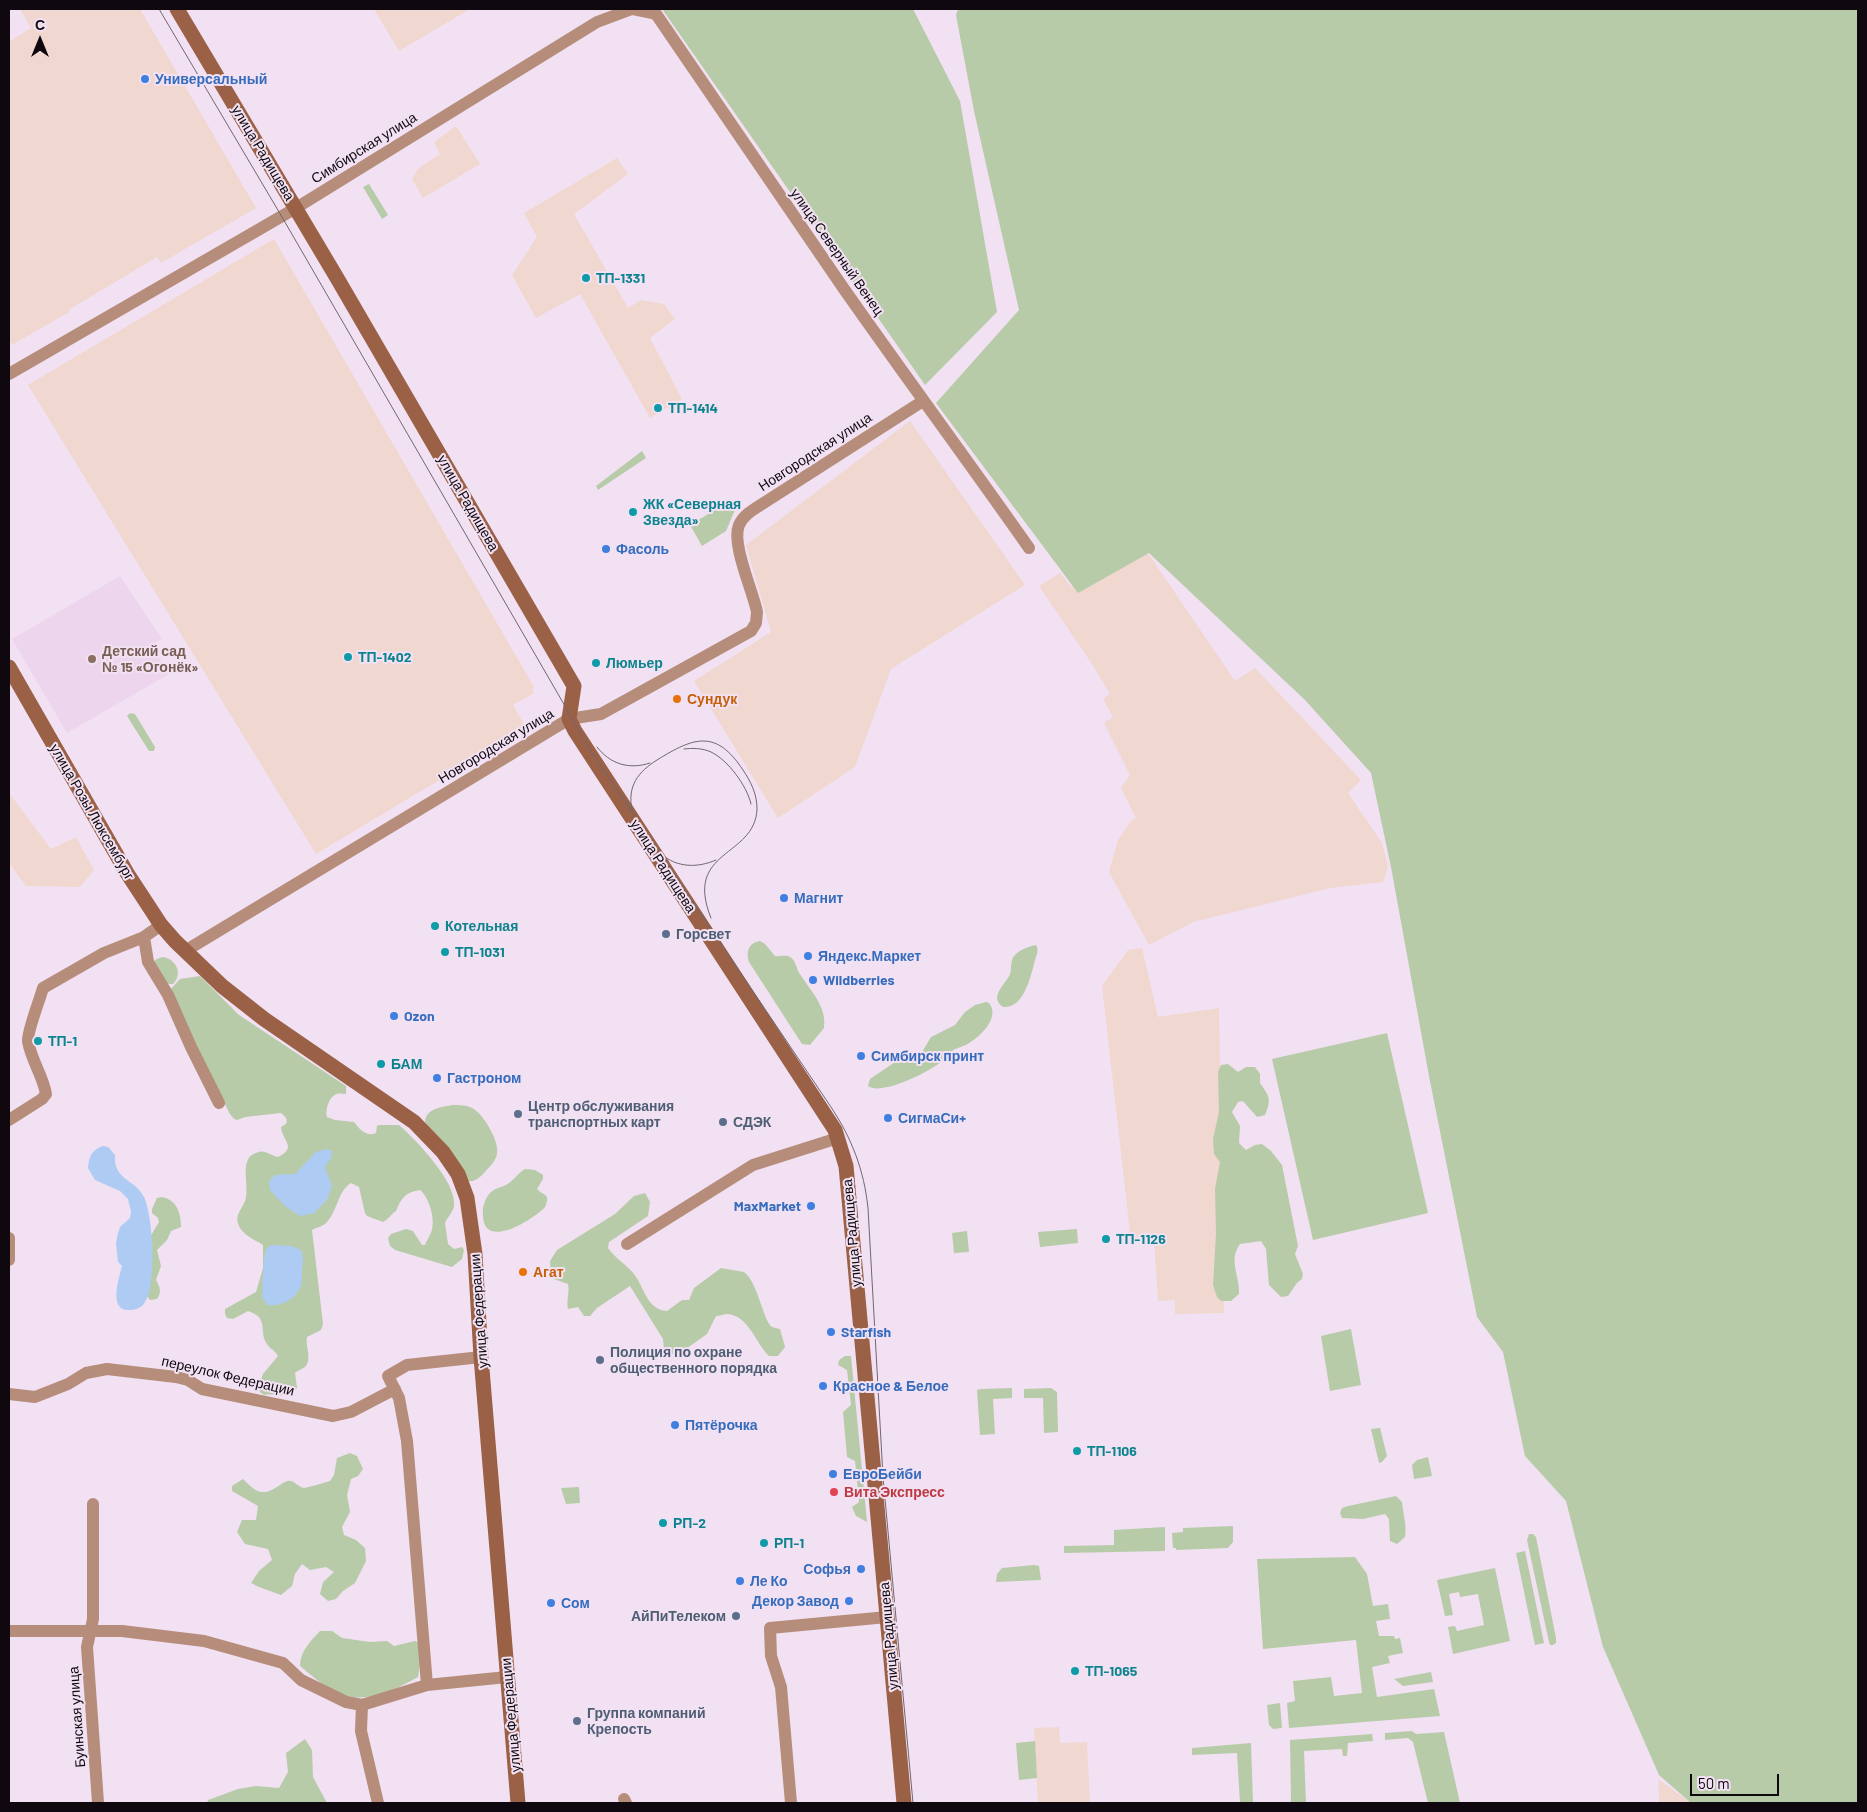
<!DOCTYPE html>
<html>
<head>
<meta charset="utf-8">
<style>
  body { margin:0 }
  #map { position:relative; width:1867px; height:1812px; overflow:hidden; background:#f2e1f2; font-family:Barlow,sans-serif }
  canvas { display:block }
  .frame { position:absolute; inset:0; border:10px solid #0f090f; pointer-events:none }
  .north { position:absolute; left:15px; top:15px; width:50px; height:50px; -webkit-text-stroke:4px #f2e1f2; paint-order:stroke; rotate:0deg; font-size:14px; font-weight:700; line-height:20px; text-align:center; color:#0f090f }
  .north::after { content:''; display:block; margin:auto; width:18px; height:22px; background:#0f090f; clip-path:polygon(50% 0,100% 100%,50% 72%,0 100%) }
  .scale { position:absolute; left:1690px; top:1774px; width:89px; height:22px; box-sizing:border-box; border:2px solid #0f090f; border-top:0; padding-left:6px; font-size:15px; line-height:18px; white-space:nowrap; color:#0f090f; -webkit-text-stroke:4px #f2e1f2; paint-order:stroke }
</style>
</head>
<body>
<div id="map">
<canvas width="1867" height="1812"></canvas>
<div class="frame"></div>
<div class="north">С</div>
<div class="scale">50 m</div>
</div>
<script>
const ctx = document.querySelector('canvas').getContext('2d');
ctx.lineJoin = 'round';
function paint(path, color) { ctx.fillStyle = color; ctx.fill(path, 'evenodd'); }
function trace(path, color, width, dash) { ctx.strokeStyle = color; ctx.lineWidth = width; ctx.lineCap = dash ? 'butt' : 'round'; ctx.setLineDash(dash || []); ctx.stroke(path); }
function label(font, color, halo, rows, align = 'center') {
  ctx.font = font + ' Barlow,sans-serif'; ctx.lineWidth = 4; ctx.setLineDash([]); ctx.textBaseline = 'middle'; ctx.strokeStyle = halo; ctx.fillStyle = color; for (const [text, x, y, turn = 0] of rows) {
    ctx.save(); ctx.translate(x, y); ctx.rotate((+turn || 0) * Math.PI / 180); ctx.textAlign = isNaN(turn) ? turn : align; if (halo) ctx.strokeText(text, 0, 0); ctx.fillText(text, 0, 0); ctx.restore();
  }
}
paint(new Path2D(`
  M 20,9 L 140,9 L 256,208 L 161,263 L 157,257 L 70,309 L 69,312 L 12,345 L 9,340 L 9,42 L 31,28 Z
  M 374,9 L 470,9 L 399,51 Z
  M 456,126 L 480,164 L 423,198 L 412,179 L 418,169 L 440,154 L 434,142 Z
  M 617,158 L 628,174 L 574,214 L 628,308 L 641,300 L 664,304 L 675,319 L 650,338 L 682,399 L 650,418 L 580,294 L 536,318 L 512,275 L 537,237 L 524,213 Z
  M 274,239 L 534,687 L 532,689 L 534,693 L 513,705 L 526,728 L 316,854 L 28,385 Z
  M 910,421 L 1025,585 L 891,669 L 855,767 L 778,818 L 694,681 L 771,632 L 746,545 Z
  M 1140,546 L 1150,556 L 1235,681 L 1255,668 L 1361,780 L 1348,793 L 1382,843 L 1388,867 L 1383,882 L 1330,888 L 1193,922 L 1149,945 L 1109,872 L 1118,840 L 1131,821 L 1136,818 L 1121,788 L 1130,775 L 1104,723 L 1113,717 L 1103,699 L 1110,694 L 1092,664 L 1039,586 L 1060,573 L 1071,587 Z
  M 9,793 L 51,849 L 76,837 L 94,870 L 80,887 L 26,886 L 9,863 Z
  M 1142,948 L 1158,1017 L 1219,1008 L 1224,1313 L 1175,1314 L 1175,1300 L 1158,1301 L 1154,1241 L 1131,1241 L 1102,986 L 1128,950 Z
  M 1059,1727 L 1060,1743 L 1087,1742 L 1090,1803 L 1038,1803 L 1034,1728 Z
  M 1658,1779 L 1691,1803 L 1659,1803 Z`), '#f0d7d0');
paint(new Path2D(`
  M 120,576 L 162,639 L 151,645 L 169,674 L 67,733 L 12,639 Z`), '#edd6ed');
paint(new Path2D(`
  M 662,9 L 913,9 L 960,101 L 997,312 L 925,385 Z
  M 958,9 L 1858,9 L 1858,1803 L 1691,1803 L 1659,1775 L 1603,1647 L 1566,1501 L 1525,1456 L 1503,1352 L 1477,1317 L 1429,1076 L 1391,867 L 1371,773 L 1305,700 L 1149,553 L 1078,593 L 936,403 L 1019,310 L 974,111 L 956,15 Z
  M 369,184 L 388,215 L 382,219 L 363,187 Z
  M 642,451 L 646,458 L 598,490 L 596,486 Z
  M 730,501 L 735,510 L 726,531 L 702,546 L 690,525 Z
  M 130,713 L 135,714 L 155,747 L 154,751 L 149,751 L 127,716 Z
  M 760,941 L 765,944 L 775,956 C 779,957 786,954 790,957 C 796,960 796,969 800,974 C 811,992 827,1006 824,1028 L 810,1045 L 802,1044 L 749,962 C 746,952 748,943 760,941 Z
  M 1036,945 C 1040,952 1035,957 1034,964 C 1030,979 1023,1009 1003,1007 C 988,997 1006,984 1010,974 C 1012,968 1010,959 1015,955 C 1019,950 1030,946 1036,945 Z
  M 162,957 C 175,958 184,973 173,984 L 167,984 L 154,966 L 155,960 Z
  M 200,976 L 239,1015 L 346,1086 L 346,1094 C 343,1094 340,1093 337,1094 C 329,1096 325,1110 327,1117 L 335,1120 L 354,1122 C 360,1130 367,1137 376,1133 L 377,1126 L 379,1125 L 399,1125 C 416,1140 457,1182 454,1206 C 453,1212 447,1218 445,1223 L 448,1244 L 454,1249 L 462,1247 L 464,1250 L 462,1259 L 452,1267 L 395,1250 L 390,1246 L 388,1238 L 391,1234 L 406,1229 L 413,1231 L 422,1245 L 425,1245 C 427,1240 431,1234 432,1229 C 435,1218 429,1197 420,1190 C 406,1192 401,1198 396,1211 C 391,1214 388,1220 383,1222 L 367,1216 L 365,1213 L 359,1187 L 351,1183 C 337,1192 338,1211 326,1223 C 322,1227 317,1227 312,1230 L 323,1324 L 321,1330 L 307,1337 C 305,1346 312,1357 306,1366 C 303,1369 298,1370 295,1373 L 297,1388 C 288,1400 276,1393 264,1395 L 260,1392 L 258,1388 L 263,1374 L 278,1356 C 275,1350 270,1349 267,1344 C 258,1331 270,1318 248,1311 L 233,1319 L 227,1318 L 225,1314 L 225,1309 L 256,1292 L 263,1268 L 263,1245 C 255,1240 243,1235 239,1226 C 233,1214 245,1207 246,1197 C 249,1182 238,1156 259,1152 C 265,1150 272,1156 278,1157 C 298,1147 282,1141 281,1127 L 286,1124 C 288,1119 285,1116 281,1113 L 245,1117 L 237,1120 L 234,1119 L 230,1114 L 168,992 L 180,979 Z
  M 986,1002 L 989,1003 C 1001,1018 979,1038 966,1045 C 961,1047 956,1048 952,1051 C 948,1054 945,1059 941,1062 C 929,1072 881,1096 868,1086 L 870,1079 L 904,1056 L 922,1052 L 931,1037 L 955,1025 L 965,1012 L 975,1005 Z
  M 1387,1033 L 1428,1213 L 1313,1240 L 1272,1059 Z
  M 1228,1064 L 1238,1072 L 1246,1067 L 1255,1067 L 1260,1074 L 1260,1083 C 1269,1096 1272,1099 1265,1115 L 1257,1117 L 1243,1101 L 1238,1102 L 1232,1112 L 1240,1126 L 1239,1143 L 1246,1150 L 1255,1145 L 1262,1144 L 1271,1151 L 1282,1165 L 1298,1246 L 1295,1254 L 1303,1274 L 1302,1279 L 1297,1283 L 1288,1296 L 1281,1297 L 1269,1285 L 1266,1249 L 1261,1241 L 1240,1244 C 1228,1260 1240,1276 1239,1294 L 1231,1301 L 1221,1301 L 1217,1297 L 1213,1285 L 1216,1233 L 1215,1189 L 1220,1162 L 1214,1154 L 1213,1139 L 1219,1112 L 1218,1072 L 1221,1065 Z
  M 453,1105 C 460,1105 466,1105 472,1108 C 483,1113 500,1142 497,1154 C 496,1161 489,1167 484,1173 C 479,1178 475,1182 468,1181 L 425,1122 C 426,1108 442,1107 453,1105 Z
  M 525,1169 L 535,1170 L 543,1175 L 543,1179 L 537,1189 C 544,1196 551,1194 545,1207 C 533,1220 483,1251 483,1215 C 482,1207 485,1199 490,1193 C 494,1189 498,1188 504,1186 C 512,1183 517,1174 525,1169 Z
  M 645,1193 L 650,1202 L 648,1216 L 609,1242 L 608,1248 C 616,1259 627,1265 634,1274 C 645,1288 646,1309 667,1311 L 682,1300 L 689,1300 L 694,1288 L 721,1268 L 744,1272 C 758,1282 763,1321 772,1327 C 774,1328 777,1328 780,1329 L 785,1347 L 778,1356 L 769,1356 C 756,1344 749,1316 728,1314 C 724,1314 719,1316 716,1316 L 707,1334 L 683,1351 L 672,1354 L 664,1349 L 663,1339 L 630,1286 L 597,1308 L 590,1316 L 584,1316 L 578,1307 L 568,1309 C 566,1299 570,1293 568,1284 L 551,1278 L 550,1261 L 557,1250 L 615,1214 L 634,1196 Z
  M 162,1197 C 177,1200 181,1213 181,1227 L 171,1231 L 167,1240 L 157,1250 L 161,1266 L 156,1280 C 160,1287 162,1292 157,1299 L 150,1300 L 147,1296 L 150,1237 L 159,1222 L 158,1218 L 152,1213 L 152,1209 L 157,1198 Z
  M 1077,1229 L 1078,1243 L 1040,1247 L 1038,1232 Z
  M 967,1231 L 969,1252 L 954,1253 L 952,1233 Z
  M 1351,1329 L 1361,1385 L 1330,1391 L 1321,1336 Z
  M 845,1356 L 851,1356 L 867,1522 L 856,1516 L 852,1507 L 859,1502 L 855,1461 L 847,1457 L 843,1412 L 851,1405 L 847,1370 L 838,1365 L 839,1360 Z
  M 1012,1388 L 1012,1398 L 993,1399 L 995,1434 L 980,1435 L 977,1390 L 981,1389 Z
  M 1051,1388 L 1057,1392 L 1058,1432 L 1044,1433 L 1043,1398 L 1024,1398 L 1024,1389 Z
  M 1380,1428 L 1387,1456 L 1382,1462 L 1379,1463 L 1371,1429 Z
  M 350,1453 L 357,1456 L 363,1469 L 358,1476 L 351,1479 L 347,1495 L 350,1512 L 342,1527 L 344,1535 L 356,1540 L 365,1548 L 366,1561 L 355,1583 L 343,1591 L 336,1599 L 328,1601 L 320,1594 L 323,1582 L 334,1572 L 326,1567 L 310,1570 L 302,1564 L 295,1574 L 292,1586 L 281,1595 L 259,1587 L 251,1583 L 259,1571 L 272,1560 L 268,1549 L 245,1544 L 237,1532 L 242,1520 L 256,1520 L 258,1506 L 232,1491 L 232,1486 L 243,1479 C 257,1493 262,1497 280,1485 C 283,1483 287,1480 290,1481 C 295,1481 298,1487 304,1488 C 306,1488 327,1482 330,1481 L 334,1475 L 337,1458 Z
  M 1428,1457 L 1432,1476 L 1414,1479 L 1412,1465 L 1417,1460 Z
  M 579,1487 L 580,1503 L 566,1504 L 561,1488 Z
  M 1396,1496 L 1402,1502 C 1403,1513 1407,1526 1405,1537 L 1397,1544 L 1390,1541 L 1389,1519 L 1385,1514 L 1363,1519 L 1342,1518 L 1340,1513 L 1342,1508 L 1348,1506 Z
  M 1233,1526 L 1233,1542 L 1228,1548 L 1176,1550 L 1176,1548 L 1173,1548 L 1172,1533 L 1183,1532 L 1183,1528 Z
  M 1165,1527 L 1165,1551 L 1064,1553 L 1064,1546 L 1114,1545 L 1114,1530 Z
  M 1529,1534 L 1533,1534 L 1536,1537 L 1556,1638 L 1556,1643 L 1553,1645 L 1550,1645 L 1549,1642 L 1527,1540 Z
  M 1525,1551 L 1544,1643 L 1535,1645 L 1516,1553 Z
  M 1355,1557 L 1367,1574 L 1373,1606 L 1388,1604 L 1390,1619 L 1376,1621 L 1379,1636 L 1394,1636 L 1395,1639 L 1400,1638 L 1403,1653 L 1388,1656 L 1390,1663 L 1372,1667 L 1377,1697 L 1434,1689 L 1440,1716 L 1289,1728 L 1287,1703 L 1295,1701 L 1293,1681 L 1331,1677 L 1334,1696 L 1362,1693 L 1356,1640 L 1263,1649 L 1257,1559 Z
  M 1034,1565 L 1039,1566 L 1041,1580 L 996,1582 L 997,1574 L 1002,1568 Z
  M 1495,1568 L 1510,1641 L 1453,1654 L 1448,1627 L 1455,1626 L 1457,1631 L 1484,1625 L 1478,1594 L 1460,1597 L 1459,1592 L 1449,1594 L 1453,1615 L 1445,1616 L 1437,1580 Z
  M 320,1631 L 332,1631 L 342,1638 L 370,1642 L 387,1641 L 394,1646 L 415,1641 L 419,1643 L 420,1664 L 418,1677 C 392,1692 359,1707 331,1690 C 320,1683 310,1674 300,1666 C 300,1651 311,1641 320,1631 Z
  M 1431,1672 L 1433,1682 L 1403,1686 L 1394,1679 Z
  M 1280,1703 L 1282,1728 L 1273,1729 L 1269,1725 L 1267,1705 Z
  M 1412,1731 L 1416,1734 L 1444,1732 L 1460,1803 L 1428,1803 L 1413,1742 L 1408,1738 L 1385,1740 L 1385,1733 Z
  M 1372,1734 L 1373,1741 L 1348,1743 L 1347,1756 L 1343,1756 L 1342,1749 L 1304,1751 L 1306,1803 L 1291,1803 L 1290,1740 Z
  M 305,1739 L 312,1750 L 313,1777 L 327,1803 L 207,1803 L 208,1800 L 238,1789 L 256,1786 L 279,1788 L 288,1772 L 286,1753 Z
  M 1035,1741 L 1037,1778 L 1019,1780 L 1016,1743 Z
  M 1251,1743 L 1253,1803 L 1240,1803 L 1237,1753 L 1192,1755 L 1192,1748 Z`), '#b7cba9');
paint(new Path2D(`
  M 103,1146 L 108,1147 L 115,1155 C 113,1180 135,1179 144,1197 C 153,1216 158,1289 143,1305 C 140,1308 135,1310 129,1310 C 108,1311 119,1278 122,1266 L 118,1262 L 116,1243 L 118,1233 L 120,1227 L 130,1218 L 131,1212 L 128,1199 L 120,1191 L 95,1180 L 88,1168 C 89,1156 92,1150 103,1146 Z
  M 327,1149 L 332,1151 L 331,1158 L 325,1167 L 332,1186 L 327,1200 L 314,1213 L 300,1216 L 286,1207 L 270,1190 L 269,1181 L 275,1175 L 295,1174 L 316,1152 Z
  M 272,1245 L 291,1246 L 301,1250 C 304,1256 303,1263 302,1270 C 302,1275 302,1281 301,1286 C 296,1299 281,1307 267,1305 C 266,1302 264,1301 263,1298 C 261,1295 264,1253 266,1250 C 267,1247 270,1246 272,1245 Z`), '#adcbf3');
trace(new Path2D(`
  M 9,374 L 296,208 L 597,22 L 632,9 L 656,14 C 719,106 781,198 844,289 C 905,376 968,461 1029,548
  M 144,937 L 148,962 L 168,995 L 191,1047 L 219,1103
  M 185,951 L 569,719 L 601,714 L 751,631 L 756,623 L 757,612 C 753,591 731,544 739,525 C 743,516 751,511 759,506 L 923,401
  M 9,1120 L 42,1099 L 46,1094 C 43,1076 31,1060 28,1041 C 27,1032 40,999 43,988 L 104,953 L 144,937 L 161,925
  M 9,1238 L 9,1260
  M 627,1244 L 753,1165 L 838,1138
  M 9,1394 L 35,1397 L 68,1384 L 86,1373 L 107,1369 L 176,1377 L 188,1380 L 202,1389 L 333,1416 L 351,1412 L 395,1389
  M 93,1504 L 93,1619 L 87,1647 L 98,1803
  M 9,1631 L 122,1631 L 204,1641 L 283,1663 L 301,1680 L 346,1702 L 362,1705 L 427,1685 L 507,1677
  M 427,1685 L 407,1441 L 399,1398 L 388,1376 L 407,1365 L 481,1357
  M 362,1705 L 361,1731 L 378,1803
  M 624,1799 L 626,1803
  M 791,1803 L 781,1687 L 771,1656 L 770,1628 L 887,1617`), '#b68d7b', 12);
trace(new Path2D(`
  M 177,9 L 337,278 L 574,686 L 569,719 L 575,731 L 835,1130 L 846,1166 L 904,1803
  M 9,667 L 127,873 L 161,925 L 175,941 L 222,986 L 264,1019 L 414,1122 L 443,1152 L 458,1174 L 467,1198 L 475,1254 L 481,1357 L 518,1803`), '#9b6147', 15);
trace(new Path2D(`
  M 159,9 L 282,217 L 591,751 L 831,1107 C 852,1139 864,1170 868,1208 L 883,1477 L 913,1803
  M 597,747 C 610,764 629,770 650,763
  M 684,749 C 693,748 702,748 711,752 C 728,760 747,786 751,804
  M 632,810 C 627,786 638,772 657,760 C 694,737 716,729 743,770 C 751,782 757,794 757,809 C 755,858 683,849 711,918
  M 661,854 C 677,868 698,868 716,860`), '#706670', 1);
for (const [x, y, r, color] of [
  [145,79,5,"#3f7fe0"],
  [586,278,5,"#0f9aa8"],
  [658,408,5,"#0f9aa8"],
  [633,512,5,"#0f9aa8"],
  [606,549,5,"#3f7fe0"],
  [348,657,5,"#0f9aa8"],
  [92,659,5,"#8d6e63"],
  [596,663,5,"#0f9aa8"],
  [677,699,5,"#e8710a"],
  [784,898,5,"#3f7fe0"],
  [435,926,5,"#0f9aa8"],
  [666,934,5,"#5c6f8a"],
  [445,952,5,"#0f9aa8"],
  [808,956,5,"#3f7fe0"],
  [813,980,5,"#3f7fe0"],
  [394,1016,5,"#3f7fe0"],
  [38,1041,5,"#0f9aa8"],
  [861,1056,5,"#3f7fe0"],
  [381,1064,5,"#0f9aa8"],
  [437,1078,5,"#3f7fe0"],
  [518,1114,5,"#5c6f8a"],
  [888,1118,5,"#3f7fe0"],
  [723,1122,5,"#5c6f8a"],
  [811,1206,5,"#3f7fe0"],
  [1106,1239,5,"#0f9aa8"],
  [523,1272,5,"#e8710a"],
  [831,1332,5,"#3f7fe0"],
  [600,1360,5,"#5c6f8a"],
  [823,1386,5,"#3f7fe0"],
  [675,1425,5,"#3f7fe0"],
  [1077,1451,5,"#0f9aa8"],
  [833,1474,5,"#3f7fe0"],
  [834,1492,5,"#e0444e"],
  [663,1523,5,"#0f9aa8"],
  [764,1543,5,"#0f9aa8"],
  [861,1569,5,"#3f7fe0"],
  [740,1581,5,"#3f7fe0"],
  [849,1601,5,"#3f7fe0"],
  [551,1603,5,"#3f7fe0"],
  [736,1616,5,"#5c6f8a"],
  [1075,1671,5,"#0f9aa8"],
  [577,1721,5,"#5c6f8a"]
]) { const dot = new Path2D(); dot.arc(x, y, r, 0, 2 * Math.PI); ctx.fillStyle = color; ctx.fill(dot); trace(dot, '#f2e1f2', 2); }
label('bold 14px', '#366cbe', '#f2e1f2', [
  ["Универсальный",155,79],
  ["Фасоль",616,549],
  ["Магнит",794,898],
  ["Яндекс.Маркет",818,956],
  ["Wildberries",823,980],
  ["Ozon",404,1016],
  ["Симбирск принт",871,1056],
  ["Гастроном",447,1078],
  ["СигмаСи+",898,1118],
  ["MaxMarket",801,1206,"right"],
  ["Starfish",841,1332],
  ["Красное & Белое",833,1386],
  ["Пятёрочка",685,1425],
  ["ЕвроБейби",843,1474],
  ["Софья",851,1569,"right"],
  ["Ле Ко",750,1581],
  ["Декор Завод",839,1601,"right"],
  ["Сом",561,1603]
], 'left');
label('14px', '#0f090f', '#f2e1f2', [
  ["Симбирская улица",364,148,-32],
  ["улица Радищева",263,153,59],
  ["улица Северный Венец",837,252,55],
  ["Новгородская улица",815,452,-33],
  ["улица Радищева",468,503,60],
  ["Новгородская улица",496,746,-31],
  ["улица Розы Люксембург",92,812,60],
  ["улица Радищева",663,866,57],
  ["улица Радищева",852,1233,-95],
  ["улица Федерации",479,1311,-94],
  ["переулок Федерации",228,1376,13],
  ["улица Радищева",889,1636,-95],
  ["улица Федерации",511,1715,-95],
  ["Буинская улица",77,1717,-94]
]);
label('bold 14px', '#0d838f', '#f2e1f2', [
  ["ТП-1331",596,278],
  ["ТП-1414",668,408],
  ["ЖК «Северная",643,504],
  ["Звезда»",643,520],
  ["ТП-1402",358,657],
  ["Люмьер",606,663],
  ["Котельная",445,926],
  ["ТП-1031",455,952],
  ["ТП-1",48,1041],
  ["БАМ",391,1064],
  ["ТП-1126",1116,1239],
  ["ТП-1106",1087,1451],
  ["РП-2",673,1523],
  ["РП-1",774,1543],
  ["ТП-1065",1085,1671]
], 'left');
label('bold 14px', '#785e54', '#f2e1f2', [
  ["Детский сад",102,651],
  ["№ 15 «Огонёк»",102,667]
], 'left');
label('bold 14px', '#c56008', '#f2e1f2', [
  ["Сундук",687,699],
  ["Агат",533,1272]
], 'left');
label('bold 14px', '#4e5e75', '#f2e1f2', [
  ["Горсвет",676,934],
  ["Центр обслуживания",528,1106],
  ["транспортных карт",528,1122],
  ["СДЭК",733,1122],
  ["Полиция по охране",610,1352],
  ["общественного порядка",610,1368],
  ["АйПиТелеком",726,1616,"right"],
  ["Группа компаний",587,1713],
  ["Крепость",587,1729]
], 'left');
label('bold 14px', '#be3a42', '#f2e1f2', [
  ["Вита Экспресс",844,1492]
], 'left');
</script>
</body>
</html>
